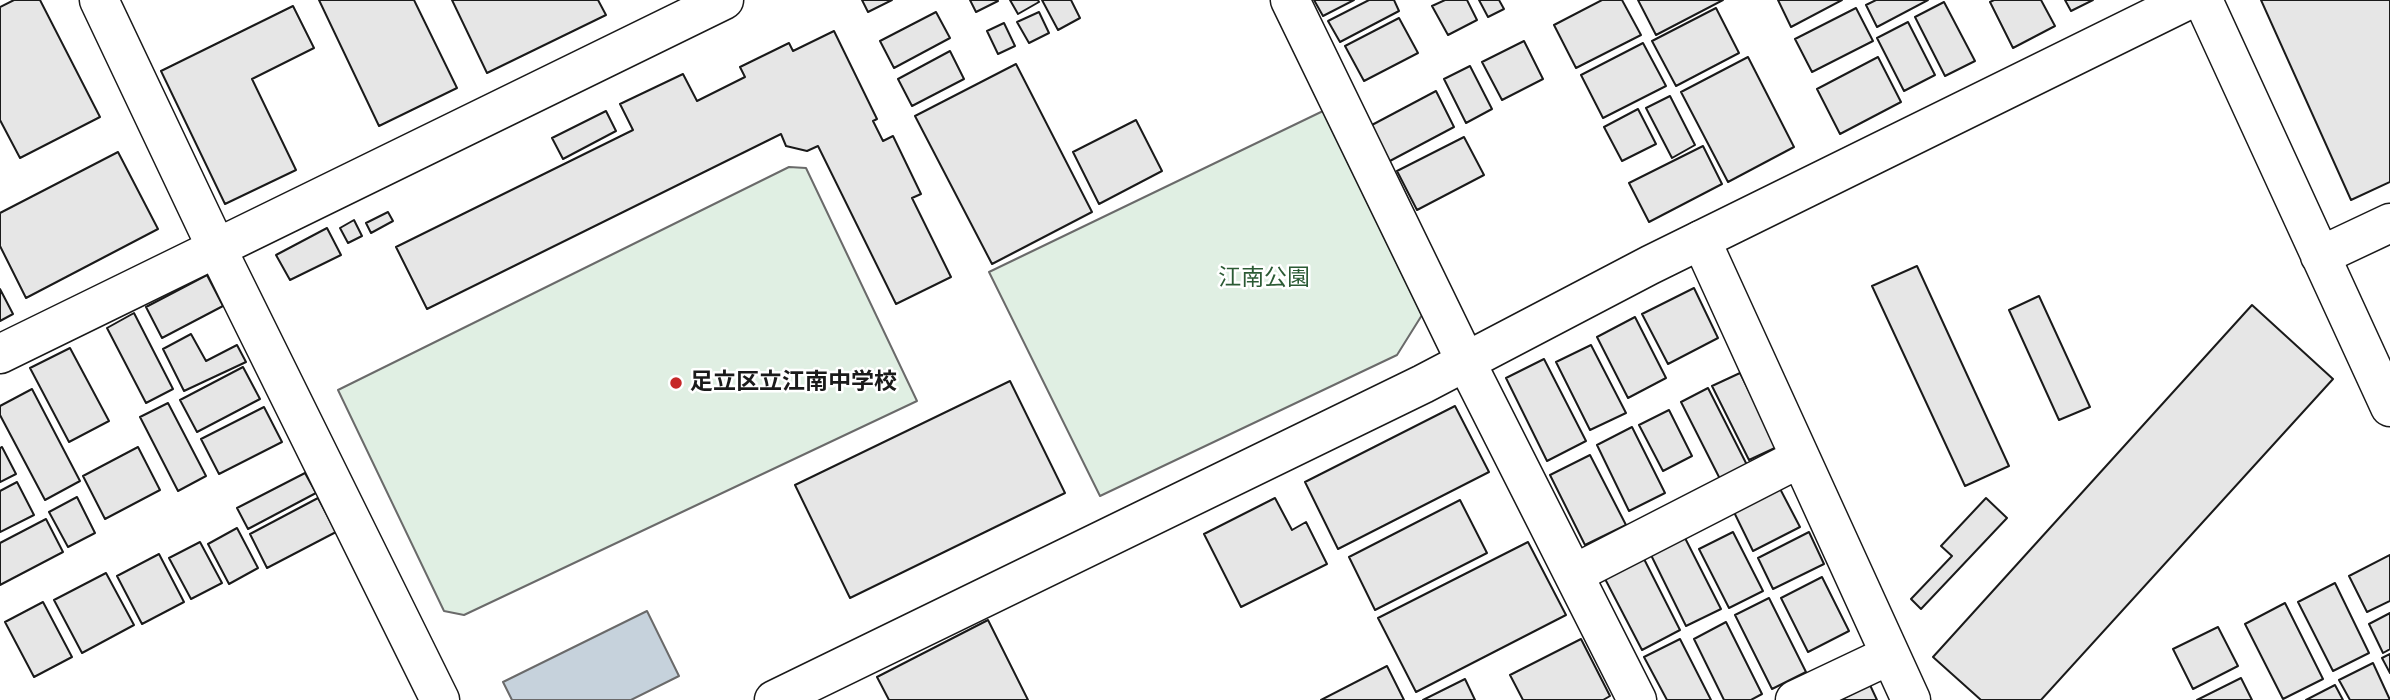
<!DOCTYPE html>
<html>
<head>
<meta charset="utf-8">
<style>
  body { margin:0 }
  canvas { display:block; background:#fff }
</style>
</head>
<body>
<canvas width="2390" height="700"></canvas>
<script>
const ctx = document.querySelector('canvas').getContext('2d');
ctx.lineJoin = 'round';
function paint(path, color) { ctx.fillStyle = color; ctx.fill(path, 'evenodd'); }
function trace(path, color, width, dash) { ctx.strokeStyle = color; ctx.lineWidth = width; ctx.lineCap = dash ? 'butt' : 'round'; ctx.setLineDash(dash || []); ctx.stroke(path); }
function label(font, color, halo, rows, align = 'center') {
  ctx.font = font + ' "DejaVu Sans","Noto Sans JP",sans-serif'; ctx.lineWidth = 5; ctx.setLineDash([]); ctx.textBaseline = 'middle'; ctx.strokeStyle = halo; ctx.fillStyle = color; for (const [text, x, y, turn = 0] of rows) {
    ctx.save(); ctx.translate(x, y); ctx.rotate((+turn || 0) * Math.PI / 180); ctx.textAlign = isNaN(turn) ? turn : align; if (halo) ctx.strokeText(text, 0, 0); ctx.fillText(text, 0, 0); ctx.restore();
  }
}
const green = new Path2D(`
  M 1323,111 L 1422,315 L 1397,355 L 1100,496 L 989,272 Z
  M 789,167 L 806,168 L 917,401 L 464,615 L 444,611 L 338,390 Z`);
paint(green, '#e0efe3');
trace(green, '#6a6a6a', 2);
const water = new Path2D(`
  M 647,611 L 679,676 L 631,700 L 512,700 L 503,682 Z`);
paint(water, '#c6d2dc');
trace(water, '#6a6a6a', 2);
const building = new Path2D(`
  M 14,0 L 40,0 L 100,117 L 20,158 L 0,120 L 0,7 Z
  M 319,0 L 414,0 L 457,88 L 379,126 Z
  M 452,0 L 598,0 L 606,15 L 487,73 Z
  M 862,0 L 892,0 L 868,12 Z
  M 970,0 L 997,0 L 998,1 L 976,12 Z
  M 1010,0 L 1038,0 L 1039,2 L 1018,14 Z
  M 1042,0 L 1071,0 L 1080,18 L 1058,30 Z
  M 1314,0 L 1354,0 L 1323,16 Z
  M 1369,0 L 1394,0 L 1399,11 L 1340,42 L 1328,21 Z
  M 1445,0 L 1467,0 L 1477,20 L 1448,35 L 1432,6 Z
  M 1479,0 L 1499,0 L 1504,9 L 1488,17 Z
  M 1602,0 L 1622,0 L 1641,35 L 1576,68 L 1554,25 Z
  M 1638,0 L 1723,0 L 1656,35 Z
  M 1778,0 L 1842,0 L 1791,27 Z
  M 1876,0 L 1928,0 L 1877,27 L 1866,5 Z
  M 1994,0 L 2041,0 L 2055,26 L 2013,48 L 1990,2 Z
  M 2065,0 L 2093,0 L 2071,11 Z
  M 2261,0 L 2390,0 L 2390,182 L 2351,200 Z
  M 1944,2 L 1975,61 L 1945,76 L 1915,17 Z
  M 293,6 L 314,48 L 252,79 L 296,170 L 225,204 L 161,71 Z
  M 1716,8 L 1739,53 L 1676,86 L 1652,41 Z
  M 1856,8 L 1873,41 L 1812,72 L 1795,39 Z
  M 936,12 L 950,38 L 894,68 L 880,41 Z
  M 1039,12 L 1049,33 L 1029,43 L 1017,22 Z
  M 1399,18 L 1418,53 L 1364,81 L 1345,46 Z
  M 1908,22 L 1935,75 L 1904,91 L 1877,38 Z
  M 1004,23 L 1015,46 L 998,54 L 987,31 Z
  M 834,31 L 877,119 L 873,121 L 883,141 L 893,136 L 921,194 L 912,198 L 951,277 L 896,304 L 818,146 L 807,151 L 786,146 L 781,134 L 427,309 L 396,247 L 633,130 L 620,104 L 683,74 L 697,101 L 745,77 L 740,67 L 789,43 L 793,51 Z
  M 1524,41 L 1543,79 L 1502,100 L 1482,62 Z
  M 1643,43 L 1666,86 L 1603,118 L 1581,75 Z
  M 950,51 L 964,79 L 912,106 L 898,79 Z
  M 1748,57 L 1794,147 L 1728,182 L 1681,92 Z
  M 1878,57 L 1901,102 L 1840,134 L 1817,89 Z
  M 1016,64 L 1092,212 L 992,264 L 915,116 Z
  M 1470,66 L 1492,109 L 1466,123 L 1444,79 Z
  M 1436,91 L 1454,127 L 1388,162 L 1370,126 Z
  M 1670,96 L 1695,145 L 1672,158 L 1646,108 Z
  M 1638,109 L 1656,144 L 1622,161 L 1604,127 Z
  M 606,111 L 616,131 L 563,159 L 552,138 Z
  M 1136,120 L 1162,171 L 1099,204 L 1073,152 Z
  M 1464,137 L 1484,175 L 1417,210 L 1397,171 Z
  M 1703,146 L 1722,184 L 1649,222 L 1629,183 Z
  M 118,152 L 158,229 L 26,298 L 0,246 L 0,213 Z
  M 388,212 L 393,221 L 371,233 L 366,223 Z
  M 354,220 L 362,236 L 348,243 L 340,228 Z
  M 327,228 L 341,255 L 290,280 L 276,255 Z
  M 1917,266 L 2009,466 L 1965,486 L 1872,286 Z
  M 207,275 L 223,306 L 162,338 L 146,307 Z
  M 1694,288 L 1718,338 L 1668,364 L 1642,314 Z
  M 0,289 L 13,314 L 0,321 Z
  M 2039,296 L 2090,407 L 2059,420 L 2009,310 Z
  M 2252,305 L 2333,379 L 2041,700 L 1981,700 L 1933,657 Z
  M 134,313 L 173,389 L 146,403 L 107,328 Z
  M 1635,317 L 1666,378 L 1628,398 L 1597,337 Z
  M 191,334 L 206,361 L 237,345 L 246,362 L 184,391 L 163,349 Z
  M 1591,345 L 1626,413 L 1590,430 L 1556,362 Z
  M 70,348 L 109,421 L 69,442 L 30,368 Z
  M 1544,359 L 1586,441 L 1547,461 L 1506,378 Z
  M 243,367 L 260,399 L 197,432 L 180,400 Z
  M 1740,373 L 1777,447 L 1749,460 L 1712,386 Z
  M 1010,381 L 1065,493 L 850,598 L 795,485 Z
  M 1708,388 L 1747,465 L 1720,479 L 1681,402 Z
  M 32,389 L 80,481 L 45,500 L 0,415 L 0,406 Z
  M 168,403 L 206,476 L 178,491 L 140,417 Z
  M 1455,406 L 1489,472 L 1338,549 L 1305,482 Z
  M 264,407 L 282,442 L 219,474 L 201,439 Z
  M 1669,410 L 1692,456 L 1663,471 L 1639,425 Z
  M 1632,427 L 1665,493 L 1629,511 L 1597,445 Z
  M 2,447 L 16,474 L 0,482 L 0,448 Z
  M 138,447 L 160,490 L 105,519 L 83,476 Z
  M 1590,455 L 1626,525 L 1585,545 L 1550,475 Z
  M 305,473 L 316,493 L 248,529 L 237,508 Z
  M 17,482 L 34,515 L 0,532 L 0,491 Z
  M 1777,483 L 1800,527 L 1753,551 L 1731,506 Z
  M 77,497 L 95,533 L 68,547 L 49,512 Z
  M 318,498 L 336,532 L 267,568 L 250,534 Z
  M 1275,498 L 1292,530 L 1306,522 L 1327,564 L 1241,607 L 1204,534 Z
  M 1986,498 L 2007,518 L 1921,609 L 1911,599 L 1952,556 L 1941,546 Z
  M 1460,500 L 1487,553 L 1375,610 L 1349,557 Z
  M 46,519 L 63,552 L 0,585 L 0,543 Z
  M 237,528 L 258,568 L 229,584 L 208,544 Z
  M 1733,532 L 1763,591 L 1729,608 L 1699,549 Z
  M 1809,532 L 1824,564 L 1773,589 L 1758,558 Z
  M 1684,536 L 1721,609 L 1686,626 L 1650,553 Z
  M 200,542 L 222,583 L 191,599 L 169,558 Z
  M 1528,542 L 1566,615 L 1416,692 L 1378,618 Z
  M 159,554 L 184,602 L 142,624 L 117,576 Z
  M 1642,555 L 1680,630 L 1642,650 L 1603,575 Z
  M 2390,555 L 2390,601 L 2367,612 L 2349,576 Z
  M 106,573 L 134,625 L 82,653 L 54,600 Z
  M 1822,577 L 1849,631 L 1808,652 L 1781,598 Z
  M 2335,583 L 2369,653 L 2333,671 L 2298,602 Z
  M 1769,598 L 1806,672 L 1772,689 L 1735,615 Z
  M 43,602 L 72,657 L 34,677 L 5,622 Z
  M 2285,603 L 2323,679 L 2283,699 L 2245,624 Z
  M 2390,613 L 2390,649 L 2383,653 L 2369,624 Z
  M 988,620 L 1028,700 L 889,700 L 877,677 Z
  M 1726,622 L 1762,694 L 1751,700 L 1724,700 L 1694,639 Z
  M 2218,627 L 2238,666 L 2193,689 L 2173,649 Z
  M 1581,639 L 1610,696 L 1603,700 L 1523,700 L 1510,675 Z
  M 1680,639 L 1711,700 L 1667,700 L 1644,657 Z
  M 2390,654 L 2390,673 L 2382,658 Z
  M 2373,663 L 2390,700 L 2350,700 L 2339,680 Z
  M 1387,666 L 1404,700 L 1321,700 Z
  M 2241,678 L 2252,700 L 2197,700 Z
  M 1465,679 L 1475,700 L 1423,700 Z
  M 1870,685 L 1877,700 L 1840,700 Z
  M 2335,685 L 2343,700 L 2306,700 Z`);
paint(building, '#e6e6e6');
trace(building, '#1a1a1a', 2);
const street = new Path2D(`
  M 99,0 L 217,249 L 440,700
  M 1290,0 L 1466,362 L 1637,700
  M 1701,240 L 1911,700
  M 0,354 L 724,0
  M 1574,574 L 1800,458
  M 1795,700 L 1890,655`);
const secondary = new Path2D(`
  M 2203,0 L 2390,407
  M 2320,256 L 2390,223
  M 774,700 L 1423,384 L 1650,265 L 2188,0`);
trace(street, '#1a1a1a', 41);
trace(secondary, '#1a1a1a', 41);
trace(street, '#fff', 38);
trace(secondary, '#fff', 38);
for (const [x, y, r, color] of [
  [676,383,7,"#c62828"]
]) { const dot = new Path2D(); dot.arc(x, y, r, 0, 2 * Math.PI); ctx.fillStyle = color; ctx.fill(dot); trace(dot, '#fff', 2.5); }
label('23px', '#2b5a34', '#fff', [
  ["江南公園",1264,279]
]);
label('bold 23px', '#1a1a1a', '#fff', [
  ["足立区立江南中学校",690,383]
], 'left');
</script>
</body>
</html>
